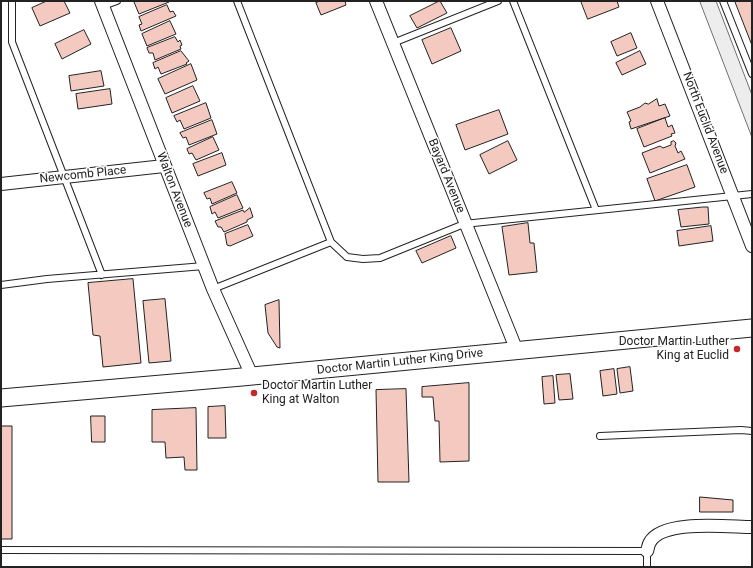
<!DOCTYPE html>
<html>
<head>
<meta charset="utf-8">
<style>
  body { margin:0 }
  #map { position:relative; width:753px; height:568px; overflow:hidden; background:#fff; font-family:Roboto,sans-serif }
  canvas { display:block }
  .frame { position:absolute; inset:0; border:2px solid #222; pointer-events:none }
</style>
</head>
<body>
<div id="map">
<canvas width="753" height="568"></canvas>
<div class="frame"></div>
</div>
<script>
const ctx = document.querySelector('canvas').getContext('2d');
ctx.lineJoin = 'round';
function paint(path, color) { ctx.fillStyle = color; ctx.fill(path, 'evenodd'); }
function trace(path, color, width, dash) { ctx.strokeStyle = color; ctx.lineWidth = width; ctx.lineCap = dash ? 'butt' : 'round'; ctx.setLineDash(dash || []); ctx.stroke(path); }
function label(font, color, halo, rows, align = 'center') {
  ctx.font = font + ' Roboto,sans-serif'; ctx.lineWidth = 3; ctx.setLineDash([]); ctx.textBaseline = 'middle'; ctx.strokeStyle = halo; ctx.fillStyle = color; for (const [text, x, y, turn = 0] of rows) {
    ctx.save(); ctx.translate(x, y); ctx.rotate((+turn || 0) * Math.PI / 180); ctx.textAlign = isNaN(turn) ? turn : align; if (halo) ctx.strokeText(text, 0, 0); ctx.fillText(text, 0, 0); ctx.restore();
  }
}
const parking = new Path2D(`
  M 700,1 L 716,1 L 752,95 L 752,137 Z`);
paint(parking, '#ededed');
trace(parking, '#6f6f6f', 1);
const building = new Path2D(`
  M 47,1 L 64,1 L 70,13 L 40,26 L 32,8 Z
  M 136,1 L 169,1 L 169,2 L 139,14 L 134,2 Z
  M 320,1 L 345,1 L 346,5 L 321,15 L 316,3 Z
  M 440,1 L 447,13 L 417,28 L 410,16 Z
  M 581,1 L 617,1 L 619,7 L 588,19 Z
  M 735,1 L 752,1 L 752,45 Z
  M 167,5 L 170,12 L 173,11 L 176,16 L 141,31 L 139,25 L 142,24 L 139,17 Z
  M 170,21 L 176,34 L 147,46 L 142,34 Z
  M 451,28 L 461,51 L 432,64 L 422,40 Z
  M 84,30 L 91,44 L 62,59 L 55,44 Z
  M 631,33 L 637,48 L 617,56 L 611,42 Z
  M 175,37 L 178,42 L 180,40 L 182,45 L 180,46 L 181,49 L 155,60 L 153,53 L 149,53 L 147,48 Z
  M 181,51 L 189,61 L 186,63 L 187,64 L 161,74 L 158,67 L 155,69 L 153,63 Z
  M 640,51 L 646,64 L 622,75 L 616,63 Z
  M 191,64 L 197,80 L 165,94 L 158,79 Z
  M 101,71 L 104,86 L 71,91 L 69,76 Z
  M 193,86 L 200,101 L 172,113 L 166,98 Z
  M 110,89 L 112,104 L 78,109 L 76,94 Z
  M 657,99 L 659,106 L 665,104 L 670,116 L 631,129 L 629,122 L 631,121 L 627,112 L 640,107 L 645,103 L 648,104 Z
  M 206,103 L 211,118 L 184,129 L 180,120 L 177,122 L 174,116 Z
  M 499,110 L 508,134 L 465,150 L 456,125 Z
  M 665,118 L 668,127 L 672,125 L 675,133 L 671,134 L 672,136 L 644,147 L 637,129 Z
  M 212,120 L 217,134 L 189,145 L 186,137 L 183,138 L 180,133 Z
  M 213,137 L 219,150 L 196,160 L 192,153 L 189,154 L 187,149 Z
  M 508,141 L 517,160 L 489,174 L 480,155 Z
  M 674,141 L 676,143 L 675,146 L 678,153 L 681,151 L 685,159 L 650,173 L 642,153 L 660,146 L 663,148 L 671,145 L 671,142 Z
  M 222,153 L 226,165 L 198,176 L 193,164 Z
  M 687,165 L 695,187 L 655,201 L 647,179 Z
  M 232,182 L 237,193 L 212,204 L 210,198 L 207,199 L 204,193 Z
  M 237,195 L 243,208 L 218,218 L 215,212 L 212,214 L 210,207 Z
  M 703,207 L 708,207 L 709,224 L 681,227 L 678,210 Z
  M 250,208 L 253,217 L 247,220 L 247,222 L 224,232 L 221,227 L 218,227 L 215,221 L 243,210 L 244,212 Z
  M 528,223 L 530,243 L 534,243 L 537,272 L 509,275 L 502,227 Z
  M 248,225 L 253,236 L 230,246 L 227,245 L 225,234 Z
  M 711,226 L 713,241 L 679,246 L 677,231 Z
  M 451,236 L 456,248 L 422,263 L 416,251 Z
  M 133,279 L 141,363 L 103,367 L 100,336 L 93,335 L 88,283 Z
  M 165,299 L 171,361 L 149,363 L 143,301 Z
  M 279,300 L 280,348 L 277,347 L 268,333 L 265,305 Z
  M 630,367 L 633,391 L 620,393 L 617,369 Z
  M 614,369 L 617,394 L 603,396 L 600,371 Z
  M 570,374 L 573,399 L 559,400 L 556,375 Z
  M 553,376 L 555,403 L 544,404 L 542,377 Z
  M 469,383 L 469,461 L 440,462 L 439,421 L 435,421 L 433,397 L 422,397 L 422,387 Z
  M 406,389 L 409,482 L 378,482 L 376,390 Z
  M 225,406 L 226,438 L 208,438 L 208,407 Z
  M 196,408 L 197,470 L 185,470 L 184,457 L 166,458 L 165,442 L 152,442 L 152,410 Z
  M 91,416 L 105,416 L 105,442 L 92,442 Z
  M 1,426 L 12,426 L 12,539 L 1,539 Z
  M 700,497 L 733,500 L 733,512 L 700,512 Z`);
paint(building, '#f3c9c0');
trace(building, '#222', 1);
const lane = new Path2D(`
  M 12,1 L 12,42 L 102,275
  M 237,1 L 331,242 L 347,257 L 363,259 L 380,258 L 464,224 L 752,194
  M 513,1 L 596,210
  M 723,1 L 752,74
  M 103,6 L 117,1
  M 393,43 L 498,1
  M 1,285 L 47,279 L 204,266
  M 213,289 L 331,242
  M 600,436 L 741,430 L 752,431
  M 1,550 L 647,551 L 647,567`);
const street = new Path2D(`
  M 101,1 L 213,289 L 252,376
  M 376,1 L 517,351
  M 657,1 L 752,246
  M 1,184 L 164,166
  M 647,551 C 648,549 648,545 650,542 C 663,519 729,527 752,527`);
const secondary = new Path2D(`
  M 1,398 L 242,377 L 752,328`);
trace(lane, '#222', 8);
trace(street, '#222', 14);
trace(secondary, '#222', 19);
trace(lane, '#fff', 6);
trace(street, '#fff', 12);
trace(secondary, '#fff', 17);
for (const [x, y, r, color] of [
  [737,349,4,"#c62828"],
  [254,393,4,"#c62828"]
]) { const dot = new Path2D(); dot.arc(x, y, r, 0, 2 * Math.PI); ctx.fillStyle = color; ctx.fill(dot); trace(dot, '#fff', 1.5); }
label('12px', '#222', '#fff', [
  ["North Euclid Avenue",705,123,69],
  ["Newcomb Place",83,175,-6],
  ["Bayard Avenue",446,176,68],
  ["Walton Avenue",174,190,69],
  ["Doctor Martin Luther King Drive",400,362,-6]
]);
label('12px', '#222', '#fff', [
  ["Doctor Martin Luther",729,342],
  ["King at Euclid",729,356],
  ["Doctor Martin Luther",262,386,"left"],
  ["King at Walton",262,400,"left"]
], 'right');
</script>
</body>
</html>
